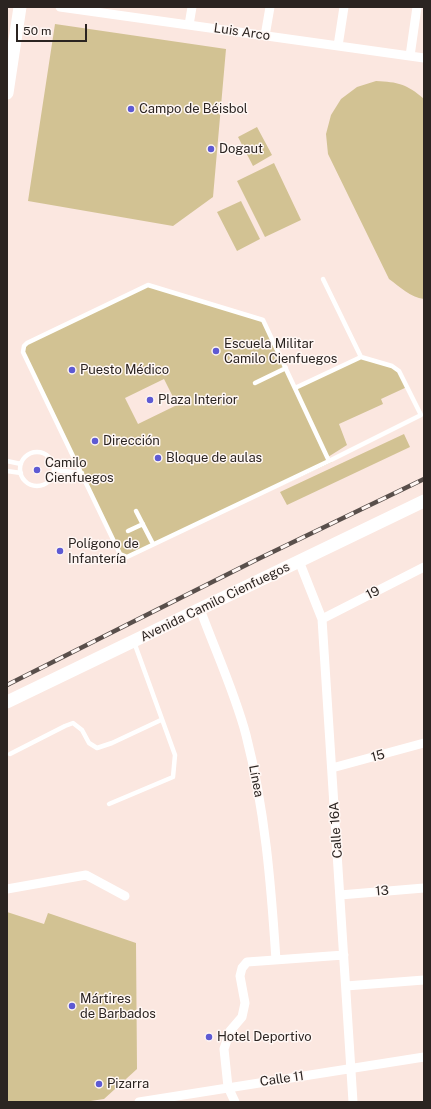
<!DOCTYPE html>
<html>
<head>
<meta charset="utf-8">
<style>
  body { margin:0 }
  #map { position:relative; width:431px; height:1109px; overflow:hidden; background:#fbe7e0; font-family:"Public Sans",sans-serif }
  canvas { display:block }
  .frame { position:absolute; inset:0; border:8px solid #2b2421; pointer-events:none }
  .scale { position:absolute; left:16px; top:24px; width:71px; height:18px; box-sizing:border-box; border:2px solid #2b2421; border-top:0; padding-left:5px; font-size:12px; line-height:14px; white-space:nowrap; color:#2b2421; -webkit-text-stroke:3px #fff7f4; paint-order:stroke }
</style>
</head>
<body>
<div id="map">
<canvas width="431" height="1109"></canvas>
<div class="frame"></div>
<div class="scale">50 m</div>
</div>
<script>
const ctx = document.querySelector('canvas').getContext('2d');
ctx.lineJoin = 'round';
function paint(path, color) { ctx.fillStyle = color; ctx.fill(path, 'evenodd'); }
function trace(path, color, width, dash) { ctx.strokeStyle = color; ctx.lineWidth = width; ctx.lineCap = dash ? 'butt' : 'round'; ctx.setLineDash(dash || []); ctx.stroke(path); }
function label(font, color, halo, rows, align = 'center') {
  ctx.font = font + ' "Public Sans",sans-serif'; ctx.lineWidth = 3; ctx.setLineDash([]); ctx.textBaseline = 'middle'; ctx.strokeStyle = halo; ctx.fillStyle = color; for (const [text, x, y, turn = 0] of rows) {
    ctx.save(); ctx.translate(x, y); ctx.rotate((+turn || 0) * Math.PI / 180); ctx.textAlign = isNaN(turn) ? turn : align; if (halo) ctx.strokeText(text, 0, 0); ctx.fillText(text, 0, 0); ctx.restore();
  }
}
paint(new Path2D(`
  M 55,24 L 226,49 L 213,197 L 173,226 L 28,201 Z
  M 376,81 C 398,82 407,84 424,99 L 424,299 C 410,297 400,287 389,279 L 328,154 L 326,134 L 331,115 L 341,99 L 357,87 Z
  M 257,127 L 272,155 L 253,166 L 238,137 Z
  M 274,163 L 301,220 L 265,237 L 237,181 Z
  M 241,201 L 260,239 L 237,251 L 217,212 Z
  M 148,285 L 263,320 L 295,388 L 361,357 L 392,366 L 399,371 L 407,387 L 381,399 L 383,404 L 339,424 L 347,445 L 328,457 L 332,462 L 127,557 L 120,554 L 23,352 L 24,346 ZM 164,379 L 177,405 L 138,424 L 125,398 Z
  M 404,434 L 410,447 L 287,505 L 280,492 Z
  M 7,912 L 44,924 L 48,913 L 136,943 L 137,1069 L 104,1099 L 84,1102 L 7,1102 Z`), '#d2c293');
trace(new Path2D(`
  M 323,279 L 361,357
  M 148,285 L 263,320 L 329,461 L 127,557 L 120,554 L 23,352 L 24,346 L 27,343 Z
  M 255,383 L 286,368
  M 295,388 L 361,357 L 392,366 L 399,371 L 421,415 L 329,461
  M20 469a17 17 0 1 1 34 0a17 17 0 1 1-34 0Z
  M 7,461 L 21,464
  M 54,470 L 82,473
  M 7,471 L 21,473
  M 136,511 L 153,544
  M 128,531 L 143,524
  M 10,754 L 65,726 L 73,723 L 82,730 L 89,743 L 97,748 L 112,743 L 161,720
  M 109,804 L 173,777 L 175,755 L 134,642`), '#fff', 4.5);
trace(new Path2D(`
  M 60,7 L 424,58
  M 189,25 L 192,7
  M 265,36 L 270,7
  M 338,46 L 344,7
  M 410,56 L 417,7
  M 299,561 L 322,619 L 353,1102
  M 200,609 C 215,650 235,693 246,735 C 265,809 271,884 276,960
  M 322,619 L 424,567
  M 332,768 L 424,743
  M 7,889 L 86,875 L 125,896
  M 340,895 L 424,888
  M 346,986 L 424,980
  M 139,1102 L 424,1057
  M 235,1102 L 228,1087 L 224,1049 L 230,1031 L 242,1017 L 245,1003 L 240,976 L 242,968 L 247,962 L 344,955`), '#fff', 9);
trace(new Path2D(`
  M 7,93 L 20,7
  M 7,702 L 424,501`), '#fff', 13);
const rail = new Path2D(`
  M 7,685 L 256,560 L 424,479`);
trace(rail, '#594f4b', 4.5);
trace(rail, '#fff7f4', 3, [9]);
for (const [x, y, r, color] of [
  [131,109,4,"#5e5ad3"],
  [211,149,4,"#5e5ad3"],
  [216,351,4,"#5e5ad3"],
  [72,370,4,"#5e5ad3"],
  [150,400,4,"#5e5ad3"],
  [95,441,4,"#5e5ad3"],
  [158,458,4,"#5e5ad3"],
  [37,470,4,"#5e5ad3"],
  [60,551,4,"#5e5ad3"],
  [72,1006,4,"#5e5ad3"],
  [209,1037,4,"#5e5ad3"],
  [99,1084,4,"#5e5ad3"]
]) { const dot = new Path2D(); dot.arc(x, y, r, 0, 2 * Math.PI); ctx.fillStyle = color; ctx.fill(dot); trace(dot, '#fff7f4', 1.5); }
label('13px', '#2b2421', '#fff7f4', [
  ["Luis Arco",242,32,8],
  ["19",373,593,-27],
  ["Avenida Camilo Cienfuegos",215,602,-26],
  ["15",378,756,-15],
  ["Línea",256,781,79],
  ["Calle 16A",336,830,-94],
  ["13",382,891,-5],
  ["Calle 11",282,1079,-8]
]);
label('13px', '#2b2421', '#fff7f4', [
  ["Campo de Béisbol",139,109],
  ["Dogaut",219,149],
  ["Escuela Militar",224,344],
  ["Camilo Cienfuegos",224,359],
  ["Puesto Médico",80,370],
  ["Plaza Interior",158,400],
  ["Dirección",103,441],
  ["Bloque de aulas",166,458],
  ["Camilo",45,463],
  ["Cienfuegos",45,478],
  ["Polígono de",68,544],
  ["Infantería",68,559],
  ["Mártires",80,999],
  ["de Barbados",80,1014],
  ["Hotel Deportivo",217,1037],
  ["Pizarra",107,1084]
], 'left');
</script>
</body>
</html>
